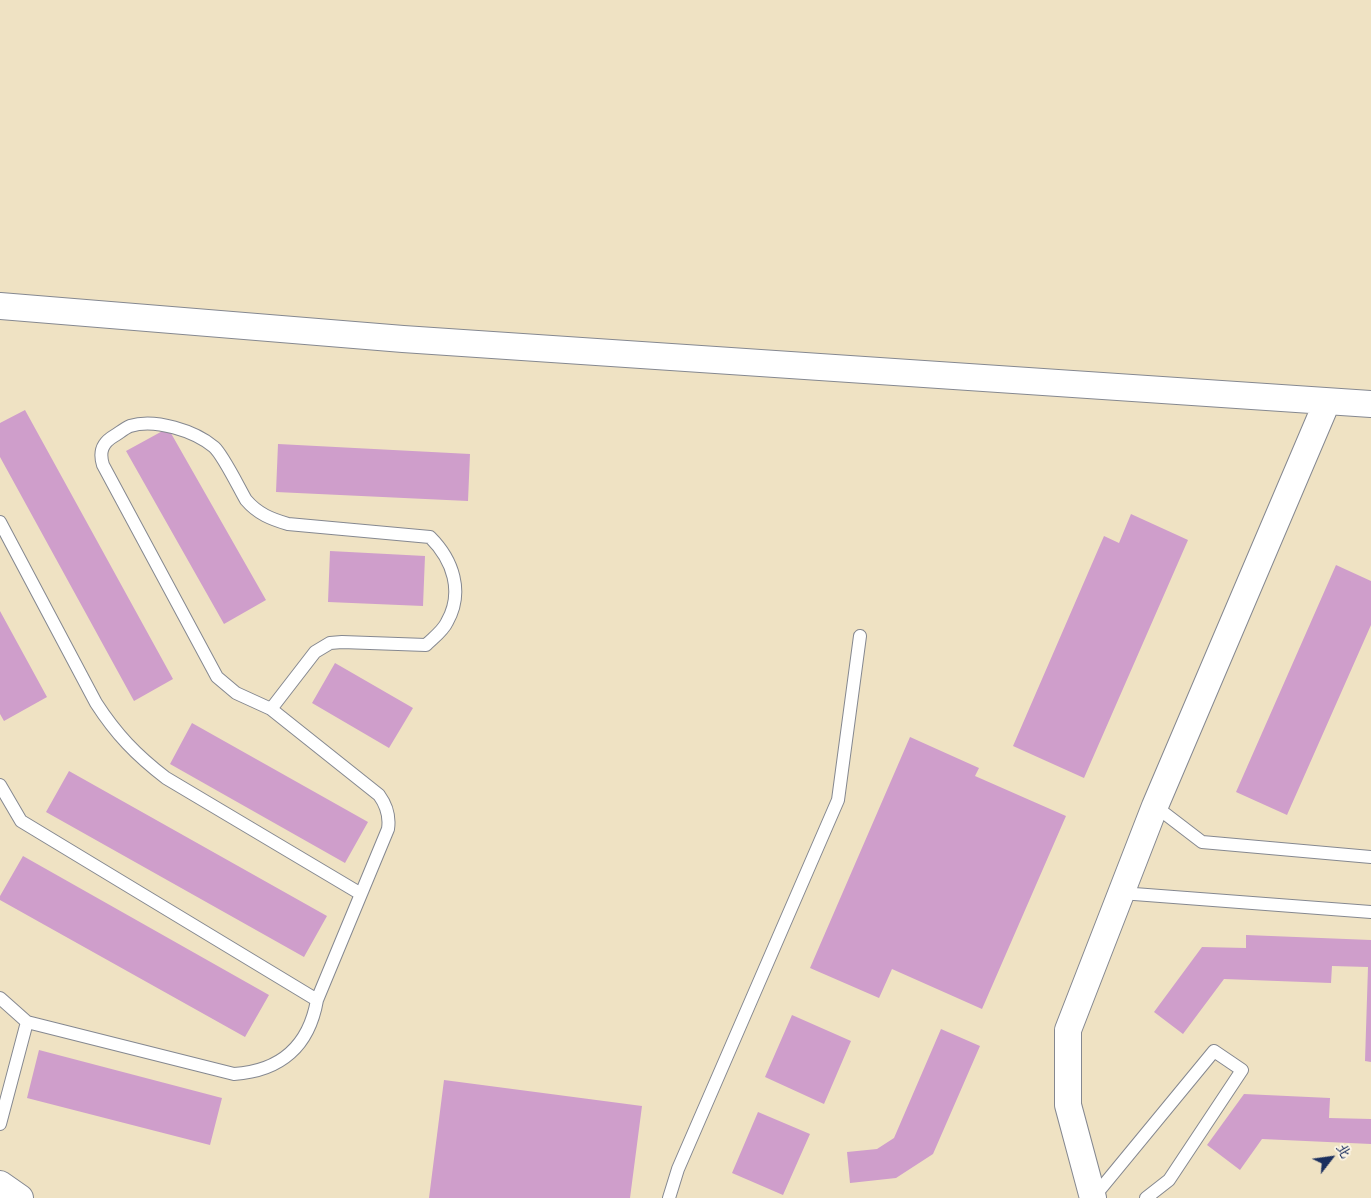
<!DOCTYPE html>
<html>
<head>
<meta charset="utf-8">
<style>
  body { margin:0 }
  #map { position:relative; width:1371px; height:1198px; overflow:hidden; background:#efe2c3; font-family:"Playpen Sans","LXGW WenKai TC",sans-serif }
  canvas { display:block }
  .north { position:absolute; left:1306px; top:1133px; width:50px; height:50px; -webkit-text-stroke:4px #fcf5e5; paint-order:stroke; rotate:60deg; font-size:14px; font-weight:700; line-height:20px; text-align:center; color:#1b2f5e }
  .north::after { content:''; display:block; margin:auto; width:18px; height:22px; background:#1b2f5e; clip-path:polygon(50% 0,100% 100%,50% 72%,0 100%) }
</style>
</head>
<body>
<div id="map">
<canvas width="1371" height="1198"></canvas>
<div class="north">北</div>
</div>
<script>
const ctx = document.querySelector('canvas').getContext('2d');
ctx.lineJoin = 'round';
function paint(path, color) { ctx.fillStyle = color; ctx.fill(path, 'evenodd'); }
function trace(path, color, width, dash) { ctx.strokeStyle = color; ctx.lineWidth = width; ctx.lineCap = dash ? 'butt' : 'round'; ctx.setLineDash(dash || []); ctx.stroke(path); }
paint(new Path2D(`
  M 25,410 L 173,679 L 134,701 L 0,457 L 0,423 Z
  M 168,428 L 266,600 L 224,624 L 126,451 Z
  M 278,444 L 470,454 L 468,501 L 276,492 Z
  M 1131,514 L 1188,540 L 1084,778 L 1013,746 L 1104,536 L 1119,543 Z
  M 330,551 L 425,556 L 423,606 L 328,602 Z
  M 1336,565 L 1371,581 L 1371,625 L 1287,815 L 1236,792 Z
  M 0,611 L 47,697 L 4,721 L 0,714 Z
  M 335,663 L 413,708 L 389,748 L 312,703 Z
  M 192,723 L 368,822 L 345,863 L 170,764 Z
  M 910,737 L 979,768 L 975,776 L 1066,816 L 982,1009 L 892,969 L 879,998 L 810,968 Z
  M 69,771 L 327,916 L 304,957 L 46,812 Z
  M 23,856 L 269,995 L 245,1037 L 0,900 L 0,896 Z
  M 1246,935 L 1371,940 L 1371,1062 L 1365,1061 L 1368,967 L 1332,966 L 1331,983 L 1224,979 L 1183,1034 L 1154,1012 L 1202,947 L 1246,948 Z
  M 792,1015 L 851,1041 L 824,1104 L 765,1077 Z
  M 941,1029 L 980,1046 L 933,1154 L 896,1178 L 850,1183 L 847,1152 L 877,1149 L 894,1138 Z
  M 39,1050 L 222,1098 L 210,1145 L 27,1098 Z
  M 444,1080 L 642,1106 L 630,1198 L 429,1198 Z
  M 1244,1094 L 1330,1098 L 1329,1118 L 1371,1119 L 1371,1144 L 1262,1139 L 1240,1170 L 1207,1145 Z
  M 758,1112 L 810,1134 L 783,1195 L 732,1173 Z`), '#cf9ecb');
const lane = new Path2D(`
  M 0,522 L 96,703 C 116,734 136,755 166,778 L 361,894
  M 0,785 L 21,821 L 317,1000
  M 1155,806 L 1202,842 L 1371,857
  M 1121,893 L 1371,912
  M 0,998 L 27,1022 L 234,1074 C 281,1071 309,1046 317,1000 L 388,829 C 390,816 387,806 379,795 L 271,709 L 236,693 L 217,677 L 103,465 C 99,452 102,443 114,436 C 119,433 125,428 130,426 C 155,418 195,431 214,447 C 223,455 239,488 246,500 C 258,514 271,519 288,524 L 430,537 C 453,560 464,592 447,622 C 443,631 433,638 426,645 L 342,642 L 330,643 L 315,652 L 271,709
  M 0,1124 L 27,1022
  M 669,1198 L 678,1169 L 838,800 L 860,636
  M 1093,1198 L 1214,1051 L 1242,1070 L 1169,1180 L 1146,1198`);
const street = new Path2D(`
  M 0,306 L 403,339 L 1371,404
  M 0,1184 L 20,1198
  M 1093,1198 L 1068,1105 L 1068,1030 L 1155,806 L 1327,402`);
trace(lane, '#858890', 14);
trace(street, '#858890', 28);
trace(lane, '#fff', 12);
trace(street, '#fff', 26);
</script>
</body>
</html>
